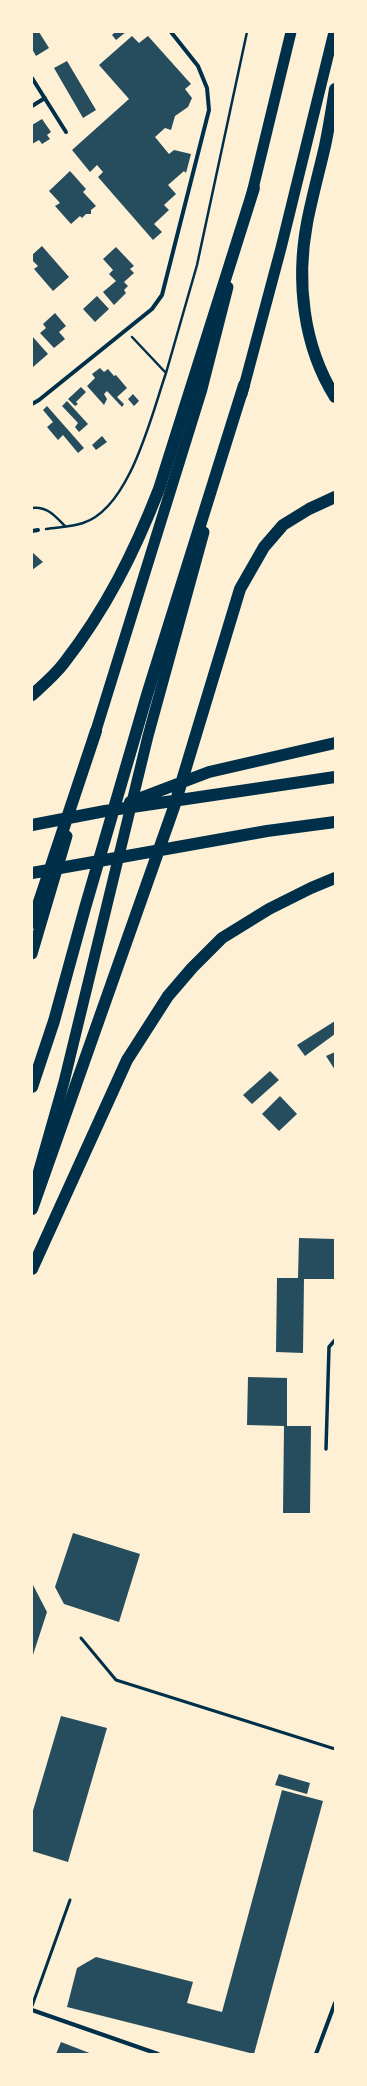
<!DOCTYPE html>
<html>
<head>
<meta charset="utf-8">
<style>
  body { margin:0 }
  #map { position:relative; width:367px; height:2086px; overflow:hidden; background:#fdf0d5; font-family:Raleway,sans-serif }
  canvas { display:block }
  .frame { position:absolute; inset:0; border:33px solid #fdf0d5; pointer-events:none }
</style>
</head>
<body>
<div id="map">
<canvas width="367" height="2086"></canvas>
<div class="frame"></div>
</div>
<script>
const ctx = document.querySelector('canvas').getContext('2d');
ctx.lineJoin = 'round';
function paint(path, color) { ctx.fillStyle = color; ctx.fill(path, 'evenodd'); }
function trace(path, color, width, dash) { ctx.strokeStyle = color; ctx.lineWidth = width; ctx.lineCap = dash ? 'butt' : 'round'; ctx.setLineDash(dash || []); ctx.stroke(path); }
paint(new Path2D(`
  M 32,32 L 39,32 L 49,48 L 36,56 L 32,49 Z
  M 115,32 L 126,32 L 116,40 L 112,35 Z
  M 132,36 L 139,43 L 148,36 L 191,84 L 185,89 L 192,98 L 188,107 L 175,116 L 171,130 L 165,128 L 155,137 L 169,154 L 174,150 L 191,154 L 186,173 L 184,171 L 168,185 L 176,194 L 164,205 L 169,210 L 154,224 L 162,232 L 153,240 L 98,177 L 103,172 L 97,165 L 90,172 L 72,150 L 129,99 L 99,65 Z
  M 67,61 L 96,110 L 83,118 L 54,68 Z
  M 42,119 L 51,132 L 47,135 L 50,139 L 42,144 L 39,140 L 32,144 L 32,125 Z
  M 70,171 L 86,189 L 83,192 L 96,206 L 91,210 L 91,214 L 86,214 L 82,218 L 80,216 L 71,224 L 55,206 L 60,203 L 49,191 Z
  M 42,246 L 69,277 L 53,291 L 34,269 L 38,266 L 32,260 L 32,255 Z
  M 116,247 L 134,266 L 130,269 L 134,273 L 124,282 L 128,286 L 124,290 L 126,293 L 114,305 L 103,292 L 116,281 L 109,274 L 113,270 L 103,259 Z
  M 97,296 L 109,309 L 95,322 L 83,309 Z
  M 55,313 L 66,326 L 59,332 L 65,339 L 54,348 L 40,333 L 46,328 L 43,324 Z
  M 32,336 L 48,354 L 33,367 L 32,366 Z
  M 100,368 L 104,372 L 108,369 L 114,376 L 116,375 L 127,388 L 117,397 L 124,404 L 122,407 L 107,391 L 104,394 L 107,399 L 104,405 L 87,386 L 95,378 L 92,374 Z
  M 81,387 L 86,392 L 76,402 L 78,404 L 75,406 L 68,399 Z
  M 133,394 L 139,401 L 134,406 L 128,399 Z
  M 67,401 L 88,424 L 79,432 L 75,427 L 78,423 L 62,406 Z
  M 47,406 L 84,448 L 78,453 L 63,435 L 58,440 L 47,427 L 53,422 L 43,410 Z
  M 102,436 L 107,442 L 96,450 L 92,445 Z
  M 32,552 L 43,562 L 32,570 Z
  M 335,1021 L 335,1034 L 305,1056 L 297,1045 Z
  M 335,1052 L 335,1070 L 326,1056 Z
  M 270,1071 L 279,1080 L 252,1104 L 243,1095 Z
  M 280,1096 L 297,1114 L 279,1131 L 262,1114 Z
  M 299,1238 L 335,1239 L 335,1279 L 304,1279 L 303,1353 L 276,1352 L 277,1278 L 298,1278 Z
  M 248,1377 L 287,1378 L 287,1426 L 311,1426 L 310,1513 L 283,1513 L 284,1426 L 247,1425 Z
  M 73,1533 L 140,1554 L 119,1622 L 64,1604 L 55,1587 Z
  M 32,1583 L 47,1612 L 32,1658 Z
  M 61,1716 L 107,1728 L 68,1862 L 32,1851 L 32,1814 Z
  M 279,1774 L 310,1783 L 307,1794 L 275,1785 Z
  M 282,1790 L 323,1801 L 254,2054 L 67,2007 L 77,1968 L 96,1957 L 193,1982 L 187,2003 L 222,2012 Z
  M 61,2042 L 92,2054 L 56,2054 Z`), '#264d5e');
trace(new Path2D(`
  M 166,373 L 197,265 L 247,32
  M 32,508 C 47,506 55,516 65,526
  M 46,529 C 58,527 71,527 83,523 C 130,508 151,416 166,373 L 132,337`), '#003049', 2.5);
trace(new Path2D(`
  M 81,1638 L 116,1680 L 335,1749
  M 32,2006 L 70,1900`), '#003049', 3);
trace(new Path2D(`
  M 326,1449 L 329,1347 L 335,1340`), '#003049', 3.5);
trace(new Path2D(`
  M 32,78 L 66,132
  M 32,106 L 45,98
  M 32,404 L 39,400 L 152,309 L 162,295 L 209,110 L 207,88 L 198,66 L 171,32
  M 32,531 L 38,530
  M 32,2010 L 158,2054
  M 316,2054 L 335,2003`), '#003049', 4);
trace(new Path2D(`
  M 251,197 L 291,32
  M 242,394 L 281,248 L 334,32
  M 93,740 L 202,389 L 228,287
  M 32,954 L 67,836
  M 33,1191 L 64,1082 L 148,736 L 204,532`), '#003049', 11);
trace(new Path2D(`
  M 335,89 C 332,108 329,127 325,146 C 319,172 312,197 307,223 C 296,281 303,346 335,397
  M 32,695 C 43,685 55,675 64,663 C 106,609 134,553 159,489 L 254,188
  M 130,802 L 209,772 L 335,743
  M 32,825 L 105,811 L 335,777
  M 32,873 L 267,831 L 335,822
  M 32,923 L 96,731
  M 32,1087 L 54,1021 L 85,908 L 147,695 L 244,385
  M 32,1209 L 174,807 L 240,589 L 264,547 L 283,525 L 309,509 L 335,497
  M 32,1269 L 127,1060 L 168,996 L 192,968 L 222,938 L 269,909 L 311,888 L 335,878`), '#003049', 12);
</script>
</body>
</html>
